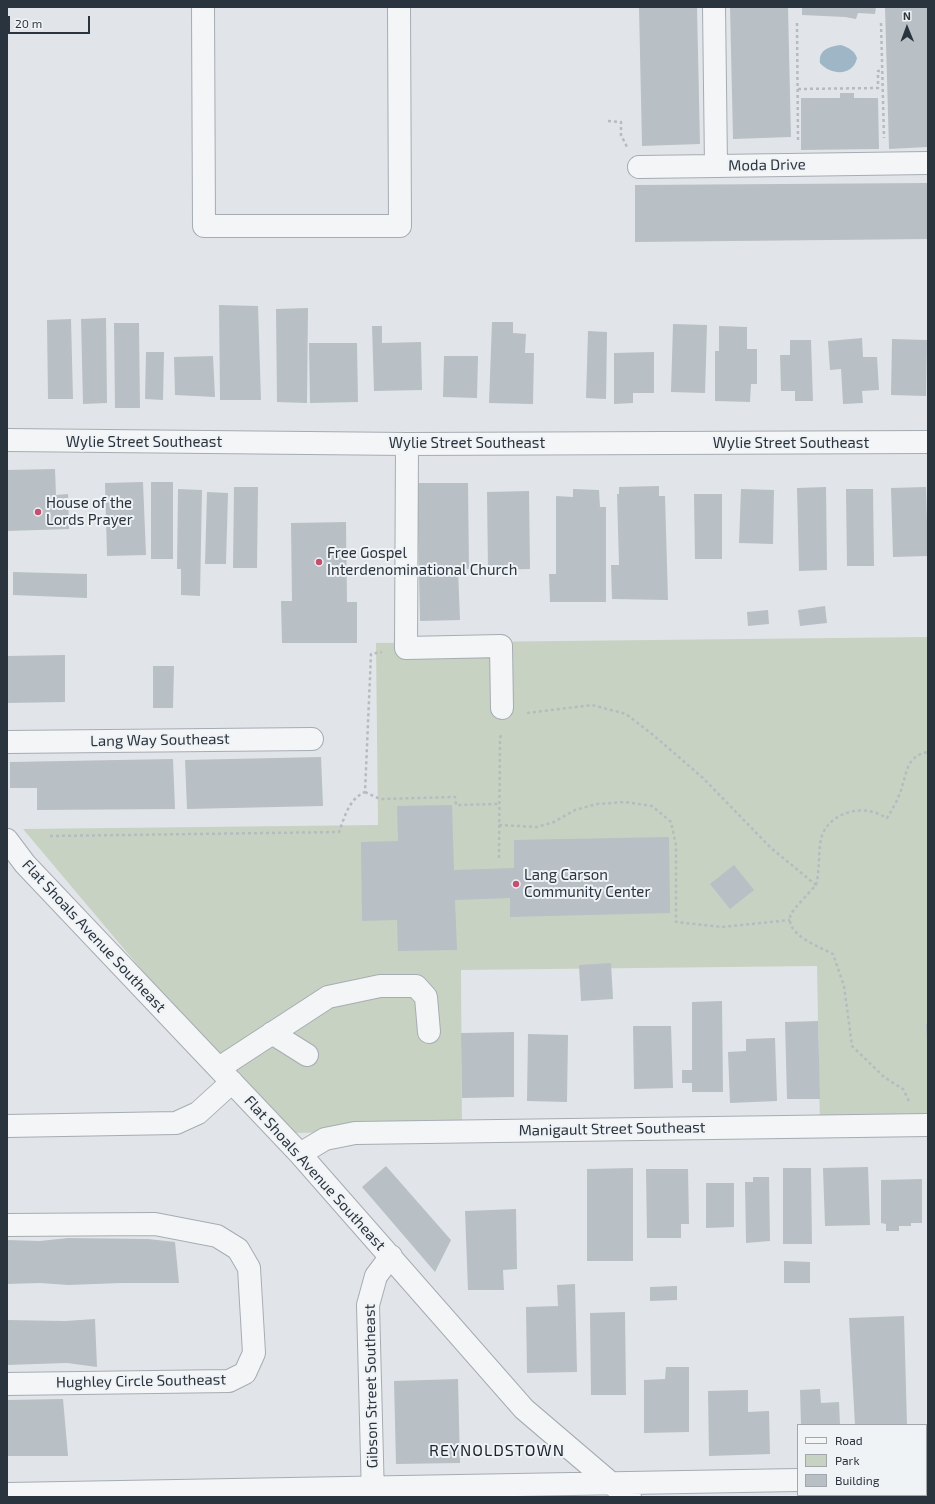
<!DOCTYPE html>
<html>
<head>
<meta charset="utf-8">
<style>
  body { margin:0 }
  #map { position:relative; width:935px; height:1504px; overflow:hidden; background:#e1e5e9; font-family:"Exo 2",sans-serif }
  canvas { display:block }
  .frame { position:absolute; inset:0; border:8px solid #2a343f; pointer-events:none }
  .legend { position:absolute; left:797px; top:1424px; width:130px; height:72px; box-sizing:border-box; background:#f0f3f6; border:1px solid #a1a7ad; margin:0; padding:5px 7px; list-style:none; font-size:12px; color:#2a343f }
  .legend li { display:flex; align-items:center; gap:8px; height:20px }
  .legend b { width:20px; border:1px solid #a1a7ad }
  .north { position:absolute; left:887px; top:8px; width:40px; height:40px; -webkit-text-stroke:3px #f0f3f6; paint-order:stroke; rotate:359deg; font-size:11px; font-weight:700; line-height:16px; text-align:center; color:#2a343f }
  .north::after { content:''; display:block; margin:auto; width:14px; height:18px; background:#2a343f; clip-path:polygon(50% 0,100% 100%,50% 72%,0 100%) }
  .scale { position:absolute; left:8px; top:16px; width:82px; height:18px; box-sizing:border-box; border:2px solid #2a343f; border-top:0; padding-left:5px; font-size:12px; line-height:14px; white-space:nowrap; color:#2a343f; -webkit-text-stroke:3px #f0f3f6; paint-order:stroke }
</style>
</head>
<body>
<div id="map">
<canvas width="935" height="1504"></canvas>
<div class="frame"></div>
<ul class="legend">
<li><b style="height:5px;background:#f3f5f7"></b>Road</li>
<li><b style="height:11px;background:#c8d2c3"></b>Park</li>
<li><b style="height:11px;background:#b8bfc5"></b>Building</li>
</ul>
<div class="north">N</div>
<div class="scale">20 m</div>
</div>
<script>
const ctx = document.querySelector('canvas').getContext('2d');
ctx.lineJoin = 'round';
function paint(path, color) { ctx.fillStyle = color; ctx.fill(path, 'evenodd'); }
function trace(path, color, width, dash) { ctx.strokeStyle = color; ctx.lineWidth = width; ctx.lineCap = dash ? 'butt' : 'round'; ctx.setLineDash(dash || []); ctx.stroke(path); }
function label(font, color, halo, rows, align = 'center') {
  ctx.font = font + ' "Exo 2",sans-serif'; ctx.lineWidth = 4; ctx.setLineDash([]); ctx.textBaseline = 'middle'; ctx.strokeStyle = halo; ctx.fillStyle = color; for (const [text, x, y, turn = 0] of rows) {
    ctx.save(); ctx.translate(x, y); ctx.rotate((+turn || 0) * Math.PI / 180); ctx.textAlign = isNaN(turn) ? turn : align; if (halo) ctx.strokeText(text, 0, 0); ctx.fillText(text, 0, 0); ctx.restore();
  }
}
paint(new Path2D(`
  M 927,637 L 928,1129 L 820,1130 L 817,966 L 461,970 L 462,1131 L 279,1133 L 23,829 L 378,825 L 376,643 Z`), '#c8d2c3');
paint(new Path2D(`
  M 841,45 C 849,48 854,50 857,58 C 853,77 830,75 820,63 C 818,50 830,46 841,45 Z`), '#9eb6c6');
paint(new Path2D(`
  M 639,7 L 697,7 L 700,144 L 642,146 Z
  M 730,7 L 788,7 L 791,137 L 733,139 Z
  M 802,7 L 876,7 L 875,14 L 858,13 L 856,19 L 845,17 L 802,15 Z
  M 885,7 L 928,7 L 928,147 L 889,149 Z
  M 840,93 L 854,93 L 854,98 L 878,98 L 879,149 L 801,150 L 801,98 L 840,98 Z
  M 928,183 L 928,239 L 635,242 L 635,185 Z
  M 219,305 L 258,306 L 261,400 L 220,400 Z
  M 308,308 L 307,403 L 277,402 L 276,309 Z
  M 106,318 L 107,403 L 83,404 L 81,319 Z
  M 71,319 L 73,399 L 48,399 L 47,320 Z
  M 492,322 L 513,322 L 513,333 L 526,334 L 525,353 L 534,353 L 533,404 L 489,403 Z
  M 114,323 L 139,323 L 140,408 L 115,408 Z
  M 673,324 L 707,325 L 705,393 L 671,392 Z
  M 372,326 L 382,326 L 382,343 L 421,342 L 422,390 L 374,391 Z
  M 719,326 L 747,327 L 747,349 L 757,349 L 757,384 L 751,384 L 750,402 L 715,401 L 715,351 L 719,351 Z
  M 588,331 L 607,332 L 606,399 L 586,398 Z
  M 862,338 L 863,357 L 877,357 L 879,390 L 862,391 L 863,403 L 843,404 L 841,369 L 830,370 L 828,341 Z
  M 892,339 L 927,340 L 926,396 L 891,395 Z
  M 790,340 L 811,340 L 813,401 L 795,401 L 795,391 L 781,391 L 780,355 L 790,355 Z
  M 309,343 L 357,343 L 358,402 L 310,403 Z
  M 146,352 L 164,352 L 163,400 L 145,399 Z
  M 654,352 L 654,393 L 633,393 L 633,403 L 614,404 L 614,353 Z
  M 213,356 L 215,397 L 175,395 L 174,357 Z
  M 444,356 L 478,356 L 477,398 L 443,397 Z
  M 55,469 L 56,495 L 68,494 L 69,529 L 7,531 L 7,470 Z
  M 143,482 L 146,555 L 107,556 L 105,483 Z
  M 151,482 L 173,482 L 173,559 L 151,559 Z
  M 417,483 L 468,483 L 469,569 L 458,569 L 460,620 L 420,621 Z
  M 659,486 L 659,496 L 665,496 L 668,600 L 612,599 L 611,565 L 619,565 L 617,494 L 619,494 L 619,487 Z
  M 234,487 L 258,487 L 257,568 L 233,568 Z
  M 826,487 L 827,570 L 799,571 L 797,488 Z
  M 926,487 L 928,556 L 893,557 L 891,488 Z
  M 178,489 L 202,490 L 200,596 L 181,595 L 181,569 L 177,569 Z
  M 573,489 L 599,490 L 600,507 L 606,507 L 606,602 L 550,602 L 549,574 L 556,574 L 556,496 L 573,497 Z
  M 741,489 L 774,490 L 773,544 L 739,543 Z
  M 846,489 L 873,489 L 874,566 L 847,566 Z
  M 529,491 L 530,569 L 488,570 L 487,492 Z
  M 207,492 L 228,493 L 226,564 L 205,564 Z
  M 694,494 L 722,494 L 722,559 L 695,559 Z
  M 346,522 L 347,602 L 357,602 L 357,643 L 282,643 L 281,601 L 292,601 L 291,523 Z
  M 13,572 L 87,574 L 87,598 L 13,595 Z
  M 825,606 L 827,623 L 800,626 L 798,610 Z
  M 768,610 L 769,624 L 748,626 L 747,612 Z
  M 65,655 L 65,702 L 7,703 L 7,656 Z
  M 153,666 L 174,666 L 173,708 L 153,708 Z
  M 321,757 L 323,806 L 187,809 L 185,760 Z
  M 173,759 L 175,809 L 37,810 L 37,788 L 10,788 L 10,762 Z
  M 452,805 L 454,870 L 514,868 L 514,840 L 669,837 L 670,913 L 510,917 L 510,898 L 455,900 L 457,950 L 398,951 L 397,920 L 362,921 L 361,842 L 398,841 L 397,806 Z
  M 734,865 L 754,890 L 730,909 L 710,884 Z
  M 611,963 L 613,999 L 581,1001 L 579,965 Z
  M 722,1001 L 723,1092 L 692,1092 L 692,1083 L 682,1083 L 682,1070 L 692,1070 L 692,1002 Z
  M 818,1021 L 820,1099 L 787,1099 L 785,1022 Z
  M 926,1024 L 928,1024 L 928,1042 L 927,1042 Z
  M 633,1026 L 671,1026 L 673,1088 L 634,1089 Z
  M 514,1032 L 514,1097 L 462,1098 L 461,1033 Z
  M 528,1034 L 568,1035 L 567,1102 L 527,1101 Z
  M 775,1038 L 777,1101 L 730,1103 L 728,1052 L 746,1051 L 746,1039 Z
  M 386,1166 L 451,1240 L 435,1272 L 362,1187 Z
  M 868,1167 L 870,1225 L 825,1226 L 823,1168 Z
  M 633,1168 L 633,1261 L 587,1261 L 587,1169 Z
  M 783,1168 L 811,1168 L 812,1244 L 783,1244 Z
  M 646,1169 L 688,1169 L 689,1224 L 681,1224 L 681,1238 L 647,1238 Z
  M 753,1177 L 769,1177 L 770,1241 L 746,1243 L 745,1182 L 753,1182 Z
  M 922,1179 L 922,1223 L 911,1223 L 911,1226 L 899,1226 L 899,1231 L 886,1231 L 886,1224 L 881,1223 L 881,1180 Z
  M 706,1183 L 734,1183 L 734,1227 L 706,1228 Z
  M 516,1209 L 517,1269 L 503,1270 L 504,1290 L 468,1290 L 465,1211 Z
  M 68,1238 L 148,1239 L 175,1242 L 179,1283 L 121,1283 L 68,1285 L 40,1283 L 7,1284 L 7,1240 L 40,1241 Z
  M 784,1261 L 810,1262 L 810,1283 L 784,1283 Z
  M 575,1284 L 577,1372 L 527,1373 L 526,1307 L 558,1306 L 557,1285 Z
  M 677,1286 L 677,1300 L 650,1301 L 650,1287 Z
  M 625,1312 L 626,1395 L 591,1395 L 590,1313 Z
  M 904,1316 L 907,1425 L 855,1425 L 849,1318 Z
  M 95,1319 L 97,1367 L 67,1363 L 7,1365 L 7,1320 L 65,1321 Z
  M 666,1367 L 689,1367 L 689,1432 L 644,1433 L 644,1380 L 665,1379 Z
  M 458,1379 L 460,1463 L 396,1464 L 394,1381 Z
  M 820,1389 L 821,1403 L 839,1402 L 840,1425 L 801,1425 L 800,1390 Z
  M 748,1390 L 748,1412 L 769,1411 L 770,1454 L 709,1456 L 708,1391 Z
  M 63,1399 L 68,1456 L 7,1456 L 7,1400 Z`), '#b8bfc5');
const minor = new Path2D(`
  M 203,7 L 204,226 L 400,226 L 399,7
  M 714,7 L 716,166 L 928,163
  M 639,167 L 716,166
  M 7,440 L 407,444 L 928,442
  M 407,444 L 406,648 L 501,646 L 502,708
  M 7,742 L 312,739
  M 7,840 L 25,864 L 300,1154 L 524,1409 L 613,1485 L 630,1497
  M 272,1033 L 307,1055
  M 219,1068 L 328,997 L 380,986 L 416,986 L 426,997 L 429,1032
  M 7,1126 L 176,1123 L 198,1113 L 232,1082
  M 300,1154 L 325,1139 L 355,1133 L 928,1125
  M 7,1225 L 155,1224 L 217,1236 L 238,1249 L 249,1268 L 254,1353 L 245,1373 L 229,1381 L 7,1384
  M 926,1479 L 928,1479
  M 7,1494 L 798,1480
  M 373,1497 L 368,1305 L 376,1276 L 391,1256`);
trace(minor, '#a6acb3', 24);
trace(new Path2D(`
  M 797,23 L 798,140
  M 881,23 L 884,138
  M 798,89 L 878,88 L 878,71 L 882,71
  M 608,121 L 621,122 L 621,135 L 627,147
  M 527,713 L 592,705 L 626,714 L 652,734 L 703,778 L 771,848 L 816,885 C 810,892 795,907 791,914 C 783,934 820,947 833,954 L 844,986 L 852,1046 L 884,1077 L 903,1089 L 909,1101
  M 365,792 L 380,799 L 455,797 L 456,805 L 499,804
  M 499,825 L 537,827 L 554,822 L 575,810 L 597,804 L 625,802 L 652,806 L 671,822 L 676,845 L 676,922 L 722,927 L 790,920
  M 50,836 L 339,832 C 345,816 349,799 365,792 L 371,654 L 382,652
  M 499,858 L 500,738 L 502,733
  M 816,885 C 820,870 818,854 821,839 C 826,817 853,806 873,812 C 878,813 883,816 887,818 C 892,810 897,801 900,793 C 907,775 905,756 928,752`), '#b7bbc0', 2.5, [3, 3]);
trace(minor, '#f3f5f7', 22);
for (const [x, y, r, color] of [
  [38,512,4,"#c54f6e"],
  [319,562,4,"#c54f6e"],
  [516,884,4,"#c54f6e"]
]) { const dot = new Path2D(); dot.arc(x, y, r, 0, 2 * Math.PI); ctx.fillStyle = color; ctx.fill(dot); trace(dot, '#f0f3f6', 1.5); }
label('15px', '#2a343f', '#f0f3f6', [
  ["Moda Drive",767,165,-1],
  ["Wylie Street Southeast",144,442],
  ["Wylie Street Southeast",467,443],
  ["Wylie Street Southeast",791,443],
  ["Lang Way Southeast",160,740,-1],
  ["Flat Shoals Avenue Southeast",94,936,47],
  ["Manigault Street Southeast",612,1129,-1],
  ["Flat Shoals Avenue Southeast",315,1173,48],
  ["Hughley Circle Southeast",141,1381,-1],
  ["Gibson Street Southeast",371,1386,-91]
]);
label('15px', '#2a343f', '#f0f3f6', [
  ["House of the",46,503],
  ["Lords Prayer",46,520],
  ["Free Gospel",327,553],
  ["Interdenominational Church",327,570],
  ["Lang Carson",524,875],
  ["Community Center",524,892]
], 'left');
ctx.letterSpacing = '1px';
label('16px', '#1d2530', '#f0f3f6', [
  ["REYNOLDSTOWN",497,1451]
]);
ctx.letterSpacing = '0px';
</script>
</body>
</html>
